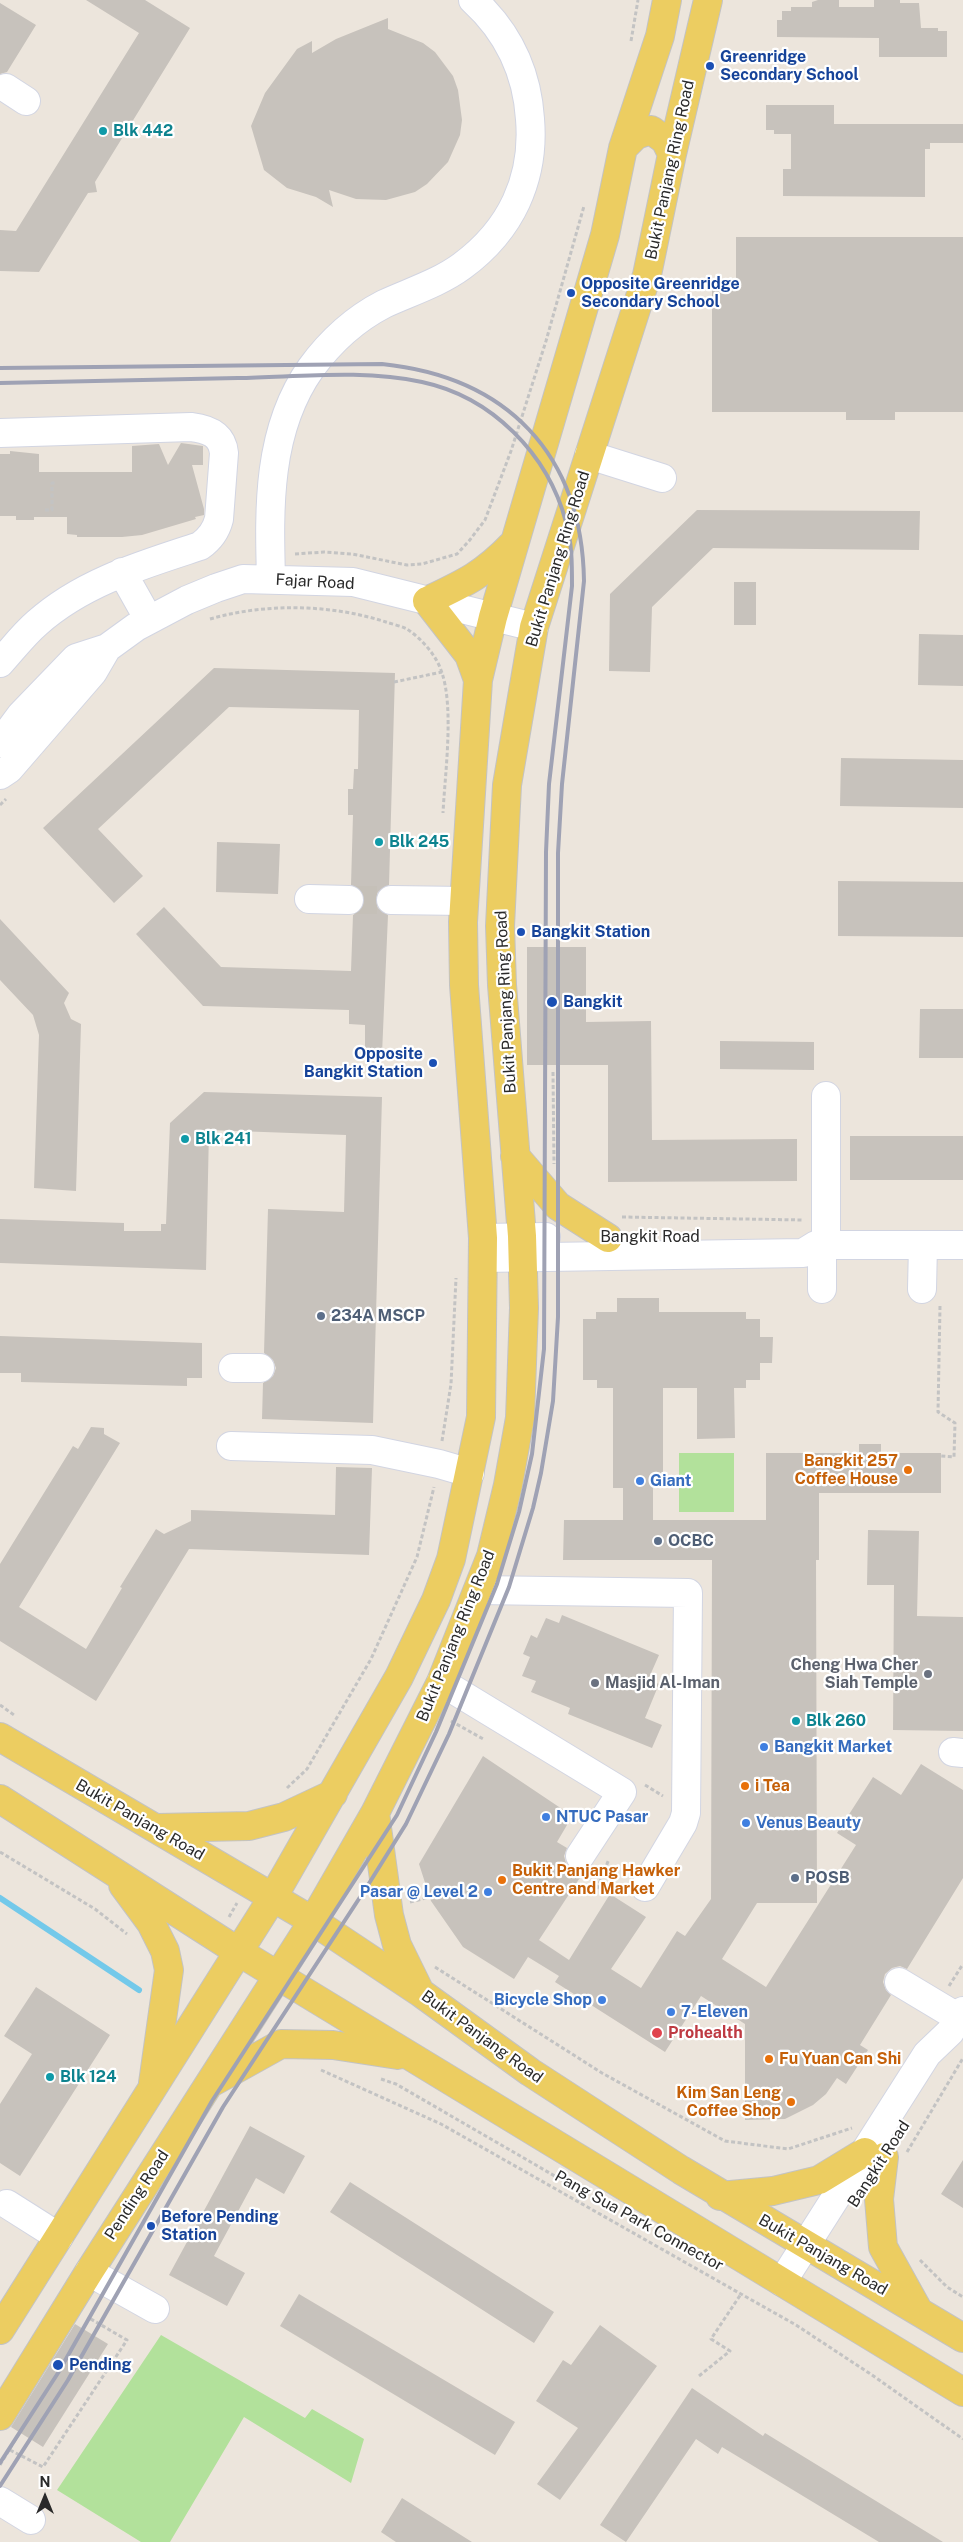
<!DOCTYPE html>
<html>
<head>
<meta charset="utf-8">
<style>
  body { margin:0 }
  #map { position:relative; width:963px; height:2542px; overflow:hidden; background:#ece5dc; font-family:"Public Sans",sans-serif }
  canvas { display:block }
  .north { position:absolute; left:20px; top:2472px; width:50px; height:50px; -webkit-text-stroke:4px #fff; paint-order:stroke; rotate:0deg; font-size:14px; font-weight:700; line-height:20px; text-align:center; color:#2a2a2a }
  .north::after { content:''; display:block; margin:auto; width:18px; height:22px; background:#2a2a2a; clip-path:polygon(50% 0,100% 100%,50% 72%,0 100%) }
</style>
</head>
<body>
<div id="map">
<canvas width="963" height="2542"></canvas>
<div class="north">N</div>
</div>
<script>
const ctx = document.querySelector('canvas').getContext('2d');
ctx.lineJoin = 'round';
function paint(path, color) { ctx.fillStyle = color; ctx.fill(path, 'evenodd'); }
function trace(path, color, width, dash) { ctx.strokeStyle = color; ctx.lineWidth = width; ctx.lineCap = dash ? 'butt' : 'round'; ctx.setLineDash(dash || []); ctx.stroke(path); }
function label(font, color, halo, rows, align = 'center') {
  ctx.font = font + ' "Public Sans",sans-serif'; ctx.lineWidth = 4.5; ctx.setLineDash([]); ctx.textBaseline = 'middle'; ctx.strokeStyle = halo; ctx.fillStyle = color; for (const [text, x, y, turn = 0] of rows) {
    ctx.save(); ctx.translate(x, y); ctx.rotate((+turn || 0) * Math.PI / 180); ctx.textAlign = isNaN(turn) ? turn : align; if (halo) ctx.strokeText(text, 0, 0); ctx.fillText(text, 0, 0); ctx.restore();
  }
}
paint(new Path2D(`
  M 679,1453 L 734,1453 L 734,1512 L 679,1512 Z
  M 161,2335 L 305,2418 L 312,2409 L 364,2439 L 351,2483 L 244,2417 L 170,2542 L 141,2542 L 57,2490 Z`), '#b2e19b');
trace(new Path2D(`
  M 0,1898 L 139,1990`), '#73c9ea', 6);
paint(new Path2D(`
  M 86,0 L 145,0 L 190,28 L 95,182 L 97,192 L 88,193 L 39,272 L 0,271 L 0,230 L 16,231 L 139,33 Z
  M 818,0 L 839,0 L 839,7 L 874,7 L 874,0 L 900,0 L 900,3 L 919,3 L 921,28 L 938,28 L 938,31 L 947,31 L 947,57 L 879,57 L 879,38 L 777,37 L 777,20 L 782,20 L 782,11 L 791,11 L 791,7 L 812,7 L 812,2 Z
  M 0,3 L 36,25 L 7,72 L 0,74 Z
  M 388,18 L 388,29 L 423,43 L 435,52 L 453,76 L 458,90 L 462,120 L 460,135 L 448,162 L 427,184 L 415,192 L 386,200 L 356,199 L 329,190 L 333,207 L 316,197 L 287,188 L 264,170 L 251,126 L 265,93 L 297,49 L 312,41 L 312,53 L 336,39 Z
  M 766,105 L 834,105 L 834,124 L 963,124 L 963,143 L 930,143 L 930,149 L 925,149 L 925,197 L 783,196 L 783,169 L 791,169 L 791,134 L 774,134 L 774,130 L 766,130 Z
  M 736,237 L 963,237 L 963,412 L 895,412 L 895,420 L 846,420 L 846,412 L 712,412 L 712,286 L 736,286 Z
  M 181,443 L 203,446 L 203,465 L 192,465 L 204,509 L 204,515 L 195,517 L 196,519 L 142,535 L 122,537 L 77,537 L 77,535 L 67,534 L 67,517 L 34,517 L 34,520 L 16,520 L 16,516 L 0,516 L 0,454 L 10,454 L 10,451 L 39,454 L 39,472 L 132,472 L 132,446 L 159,444 L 168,465 Z
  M 697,510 L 920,511 L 919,550 L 713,548 L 652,607 L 650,672 L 609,671 L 610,594 Z
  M 734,582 L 756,582 L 756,625 L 734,625 Z
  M 919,634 L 963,635 L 963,686 L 918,685 Z
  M 214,668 L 395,673 L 389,885 L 378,892 L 375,899 L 378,908 L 388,915 L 382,1054 L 365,1054 L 365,1025 L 349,1024 L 349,1010 L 203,1006 L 136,934 L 164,907 L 221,967 L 351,971 L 353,915 L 362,909 L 365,901 L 362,892 L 351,885 L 353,815 L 348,815 L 348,789 L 353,789 L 354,769 L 358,769 L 359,710 L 229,707 L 98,829 L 143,876 L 114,903 L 43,828 Z
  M 841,758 L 963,760 L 963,808 L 840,806 Z
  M 217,842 L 280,844 L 278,894 L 216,892 Z
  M 838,881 L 963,882 L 963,937 L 838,936 Z
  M 0,919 L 69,993 L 64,1003 L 71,1019 L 81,1024 L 76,1191 L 34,1188 L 39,1035 L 33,1015 L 0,980 Z
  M 527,947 L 586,947 L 586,1022 L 651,1021 L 652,1140 L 797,1139 L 797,1181 L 608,1182 L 608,1065 L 527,1065 Z
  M 920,1009 L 963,1009 L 963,1058 L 919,1058 Z
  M 720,1041 L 814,1042 L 814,1070 L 720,1069 Z
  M 204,1092 L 382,1097 L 373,1423 L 262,1419 L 263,1383 L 273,1376 L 276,1368 L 273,1360 L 264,1353 L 268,1209 L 344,1212 L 346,1135 L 209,1130 L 206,1270 L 0,1263 L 0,1219 L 124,1223 L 124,1231 L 161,1231 L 161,1224 L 166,1224 L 170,1123 Z
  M 850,1136 L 963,1136 L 963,1180 L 850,1180 Z
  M 617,1298 L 659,1298 L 659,1312 L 746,1312 L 746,1319 L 760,1319 L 760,1337 L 773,1337 L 772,1363 L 760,1363 L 760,1380 L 746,1380 L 746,1388 L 734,1388 L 735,1438 L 697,1439 L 697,1388 L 663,1388 L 663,1488 L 653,1488 L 653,1520 L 766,1520 L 766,1453 L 859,1453 L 859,1444 L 881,1444 L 881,1453 L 941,1453 L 941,1493 L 819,1493 L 819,1560 L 816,1560 L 817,1903 L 757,1903 L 722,1959 L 766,1987 L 856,1845 L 837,1833 L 873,1777 L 901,1795 L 921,1764 L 963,1790 L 963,1878 L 907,1969 L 900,1966 L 892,1968 L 885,1974 L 883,1982 L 886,1990 L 891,1995 L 860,2045 L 868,2050 L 846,2084 L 837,2078 L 826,2094 L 813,2105 L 785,2119 L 745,2120 L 745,2024 L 701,1996 L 665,2052 L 555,1982 L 559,1976 L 528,1957 L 514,1979 L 463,1947 L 431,1901 L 419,1864 L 483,1756 L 565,1811 L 567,1825 L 557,1842 L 567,1848 L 564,1856 L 566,1863 L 571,1869 L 579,1872 L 585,1870 L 539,1940 L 569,1960 L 610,1894 L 646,1917 L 611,1969 L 641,1988 L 677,1931 L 685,1936 L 711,1899 L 712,1560 L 563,1560 L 564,1520 L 623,1520 L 623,1488 L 613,1488 L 613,1388 L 597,1388 L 597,1380 L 583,1380 L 583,1319 L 596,1319 L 596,1312 L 617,1312 Z
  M 0,1336 L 202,1343 L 202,1378 L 187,1378 L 187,1386 L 21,1382 L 21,1373 L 0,1373 Z
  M 91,1427 L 104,1428 L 104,1434 L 120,1443 L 19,1607 L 86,1649 L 122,1588 L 120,1587 L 156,1529 L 164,1534 L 191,1521 L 191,1510 L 335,1515 L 336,1467 L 372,1468 L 369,1555 L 189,1549 L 96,1701 L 0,1641 L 0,1564 L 73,1446 L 78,1449 Z
  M 868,1530 L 919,1531 L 917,1616 L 963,1617 L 963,1731 L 893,1730 L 894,1585 L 867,1585 Z
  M 562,1615 L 659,1655 L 648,1680 L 659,1684 L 645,1718 L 662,1725 L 652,1748 L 568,1714 L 570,1708 L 531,1692 L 536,1681 L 522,1676 L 530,1657 L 523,1654 L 531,1635 L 537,1638 L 546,1618 L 559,1623 Z
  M 36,1987 L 110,2035 L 20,2176 L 0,2163 L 0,2104 L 32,2054 L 4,2036 Z
  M 250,2126 L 305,2156 L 284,2194 L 256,2178 L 214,2256 L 245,2273 L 227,2306 L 169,2275 Z
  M 963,2160 L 963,2208 L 941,2194 Z
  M 350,2182 L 554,2312 L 534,2343 L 330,2212 Z
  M 299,2294 L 515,2422 L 495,2455 L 280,2326 Z
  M 75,2324 L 108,2344 L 43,2447 L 11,2427 Z
  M 600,2325 L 657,2366 L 560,2500 L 537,2484 L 578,2428 L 536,2401 L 563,2360 L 571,2365 Z
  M 692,2388 L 763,2436 L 765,2433 L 943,2542 L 879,2542 L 722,2447 L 718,2454 L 696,2439 L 626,2542 L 600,2525 Z
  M 402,2498 L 472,2542 L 396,2542 L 381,2532 Z`), '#c7c2bc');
trace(new Path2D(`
  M 349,900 L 391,900`), '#c5c0b8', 28, [28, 14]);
const minor = new Path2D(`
  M 6,88 L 26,101
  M 0,433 L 191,427 C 208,429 222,434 224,453 L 219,519 C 216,531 210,539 200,546 C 142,565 83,582 37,623 C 23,635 12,650 0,663
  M 589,455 L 662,478
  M 122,572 L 149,620
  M 271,579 C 269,508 267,430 311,368 C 330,342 355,319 384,304 C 410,292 439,283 462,266 C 511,230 535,179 530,119 C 527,72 508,32 473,0
  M 0,743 L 21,715 L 76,658 L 107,648 L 136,627 L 187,600 L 216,588 L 243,579 L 353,582 L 534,627
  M 0,775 L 9,769 L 93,672 L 107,648
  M 309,899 L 349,900
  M 391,900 L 464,901
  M 826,1096 L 826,1245
  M 483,1238 L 546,1237
  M 483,1258 L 803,1253 L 816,1245 L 963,1245
  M 822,1289 L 822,1245
  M 922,1289 L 923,1245
  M 233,1368 L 260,1368
  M 231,1446 L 372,1450 L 439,1464 L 470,1473
  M 478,1590 L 688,1593 L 686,1813 L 683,1823 L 645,1887
  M 441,1682 L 622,1792 L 580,1856
  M 953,1752 L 963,1753
  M 899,1982 L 959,2018
  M 7,2204 L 59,2237
  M 89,2272 L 155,2309
  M 782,2282 L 927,2054 L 950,2032 L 963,2011
  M 0,2501 L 31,2520`);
const major = new Path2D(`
  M 623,148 L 636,135 L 651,130 L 665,140 L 672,154
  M 478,680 L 469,655 L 427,601 C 465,583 483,575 513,544
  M 515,1156 L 558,1206 L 608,1238
  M 0,1737 L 313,1921 L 421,1993 L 530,2072 L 681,2170 L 963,2338
  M 0,1799 L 239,1952 L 963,2392
  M 375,1813 L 389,1915 L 397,1945 L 420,1992
  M 158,1828 L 249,1826 L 284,1817 L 333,1794
  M 123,1885 L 151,1923 L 165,1951 L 169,1970 L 153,2083
  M 209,2084 L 281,2044 L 333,2045 L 398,2055
  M 884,2157 L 879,2199 L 883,2247 L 918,2310
  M 720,2196 L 773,2191 L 819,2180 L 865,2152
  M 0,2330 L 273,1897 L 399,1677 L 436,1600 L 451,1559 L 481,1417 L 483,1238 L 464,985 L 463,922 L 478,680 L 493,617 L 605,235 L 623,148 L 660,36 L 667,0
  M 0,2416 L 89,2272 L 313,1921 L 375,1813 L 441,1682 L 491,1556 L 508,1485 L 520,1418 L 524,1308 L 522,1236 L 502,985 L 500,926 L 507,785 L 534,627 L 647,275 L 672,154 L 708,0`);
trace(minor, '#d2d5e2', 30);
trace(major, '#c3c3c3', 30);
trace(new Path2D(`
  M 631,41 L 638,0
  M 45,510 L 52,510 L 52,483 L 57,483
  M 295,554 L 324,552 L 352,554 L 407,565 L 422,564 L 457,554 L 469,541 L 485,520 L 511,451 L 546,341 L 584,206
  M 210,619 C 266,603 330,604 386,622 C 392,624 401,626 407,629 C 422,639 437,656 442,673 C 454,709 445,773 443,813
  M 394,682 L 442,672
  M 0,805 L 6,799
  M 553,1072 L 554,1164
  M 622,1217 L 803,1220
  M 940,1306 L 938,1412 L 955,1423 L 954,1457 L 941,1456
  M 442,1441 L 451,1384 L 456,1278
  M 0,1705 L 14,1715
  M 451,1721 L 485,1740
  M 645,1785 L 663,1796
  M 287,1788 L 307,1769 L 371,1659 L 417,1557 L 434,1487
  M 0,1852 L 95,1909 L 127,1934
  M 597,1889 L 609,1859
  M 410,1902 L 430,1897
  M 229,1917 L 237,1903
  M 435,1967 L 602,2073 L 725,2141 L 788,2149 L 852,2128
  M 949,1986 L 963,1964
  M 321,2070 L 441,2124 L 741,2294 L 796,2325 L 872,2375 L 963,2439
  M 381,2079 L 396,2084 L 591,2197
  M 907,2152 L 963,2058
  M 920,2260 L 947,2287 L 963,2297
  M 699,2376 L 730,2351 L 711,2339 L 741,2294
  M 10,2450 L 43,2467 L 127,2340 L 89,2318
  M 0,2465 L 20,2432`), '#c3c3c3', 3, [4, 2.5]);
trace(minor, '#fff', 28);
trace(major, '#eccd61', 28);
trace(new Path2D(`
  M 0,368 L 382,364 C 507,377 582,454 584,581 L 562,784 L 558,853 L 558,1317 L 553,1401 L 541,1473 L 533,1508 L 509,1587 L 449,1734 L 406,1824 L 368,1885 L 223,2107 L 68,2380 L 0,2486
  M 0,383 C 79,381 158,379 238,378 C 298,377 363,369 422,382 C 492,397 548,454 566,522 C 572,543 572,564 572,586 L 549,784 L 546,852 L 544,1349 L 532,1454 L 519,1512 L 497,1584 L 436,1732 L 397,1815 L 212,2101 L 58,2373 L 0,2463`), '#9fa2b4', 4);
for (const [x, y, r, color] of [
  [710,66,5,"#1a4fb4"],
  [103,131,5,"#0f9aa8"],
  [571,293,5,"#1a4fb4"],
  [379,842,5,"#0f9aa8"],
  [521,932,5,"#1a4fb4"],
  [552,1002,6,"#1a4fb4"],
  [433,1063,5,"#1a4fb4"],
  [185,1139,5,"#0f9aa8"],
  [321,1316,5,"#5c6f8a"],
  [908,1470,5,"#e8710a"],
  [640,1481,5,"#3f7fe0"],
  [658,1541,5,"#5c6f8a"],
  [928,1674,5,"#6b7280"],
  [595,1683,5,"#6b7280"],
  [796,1721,5,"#0f9aa8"],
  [764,1747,5,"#3f7fe0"],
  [745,1786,5,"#e8710a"],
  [546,1817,5,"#3f7fe0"],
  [746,1823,5,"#3f7fe0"],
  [795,1878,5,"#5c6f8a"],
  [502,1880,5,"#e8710a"],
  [488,1892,5,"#3f7fe0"],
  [602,2000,5,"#3f7fe0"],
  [671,2012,5,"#3f7fe0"],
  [657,2033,6,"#e0444e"],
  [769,2059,5,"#e8710a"],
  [50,2077,5,"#0f9aa8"],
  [791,2102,5,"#e8710a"],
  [151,2226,5,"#1a4fb4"],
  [58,2365,6,"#1a4fb4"]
]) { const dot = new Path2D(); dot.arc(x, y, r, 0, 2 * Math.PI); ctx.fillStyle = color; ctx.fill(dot); trace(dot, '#fff', 2); }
label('bold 16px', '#164399', '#fff', [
  ["Greenridge",720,57],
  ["Secondary School",720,75],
  ["Opposite Greenridge",581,284],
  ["Secondary School",581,302],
  ["Bangkit Station",531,932],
  ["Bangkit",563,1002],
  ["Opposite",423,1054,"right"],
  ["Bangkit Station",423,1072,"right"],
  ["Before Pending",161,2217],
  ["Station",161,2235],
  ["Pending",69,2365]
], 'left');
label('bold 16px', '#0d838f', '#fff', [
  ["Blk 442",113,131],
  ["Blk 245",389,842],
  ["Blk 241",195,1139],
  ["Blk 260",806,1721],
  ["Blk 124",60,2077]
], 'left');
label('16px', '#2a2a2a', '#fff', [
  ["Bukit Panjang Ring Road",670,170,-78],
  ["Bukit Panjang Ring Road",558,559,-73],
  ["Fajar Road",315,582,3],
  ["Bukit Panjang Ring Road",506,1002,-93],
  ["Bangkit Road",650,1237],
  ["Bukit Panjang Ring Road",456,1636,-68],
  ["Bukit Panjang Road",140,1820,30],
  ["Bukit Panjang Road",482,2037,36],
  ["Bangkit Road",879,2164,-57],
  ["Pending Road",137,2195,-57],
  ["Pang Sua Park Connector",639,2221,29],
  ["Bukit Panjang Road",823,2255,30]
]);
label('bold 16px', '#4e5e75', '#fff', [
  ["234A MSCP",331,1316],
  ["OCBC",668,1541],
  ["POSB",805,1878]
], 'left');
label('bold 16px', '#c56008', '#fff', [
  ["Bangkit 257",898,1461,"right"],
  ["Coffee House",898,1479,"right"],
  ["i Tea",755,1786],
  ["Bukit Panjang Hawker",512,1871],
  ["Centre and Market",512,1889],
  ["Fu Yuan Can Shi",779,2059],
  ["Kim San Leng",781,2093,"right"],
  ["Coffee Shop",781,2111,"right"]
], 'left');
label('bold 16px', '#366cbe', '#fff', [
  ["Giant",650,1481],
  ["Bangkit Market",774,1747],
  ["NTUC Pasar",556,1817],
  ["Venus Beauty",756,1823],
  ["Pasar @ Level 2",478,1892,"right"],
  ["Bicycle Shop",592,2000,"right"],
  ["7-Eleven",681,2012]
], 'left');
label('bold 16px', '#5b616d', '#fff', [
  ["Cheng Hwa Cher",918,1665],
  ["Siah Temple",918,1683],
  ["Masjid Al-Iman",605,1683,"left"]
], 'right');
label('bold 16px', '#be3a42', '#fff', [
  ["Prohealth",668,2033]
], 'left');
</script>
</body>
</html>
